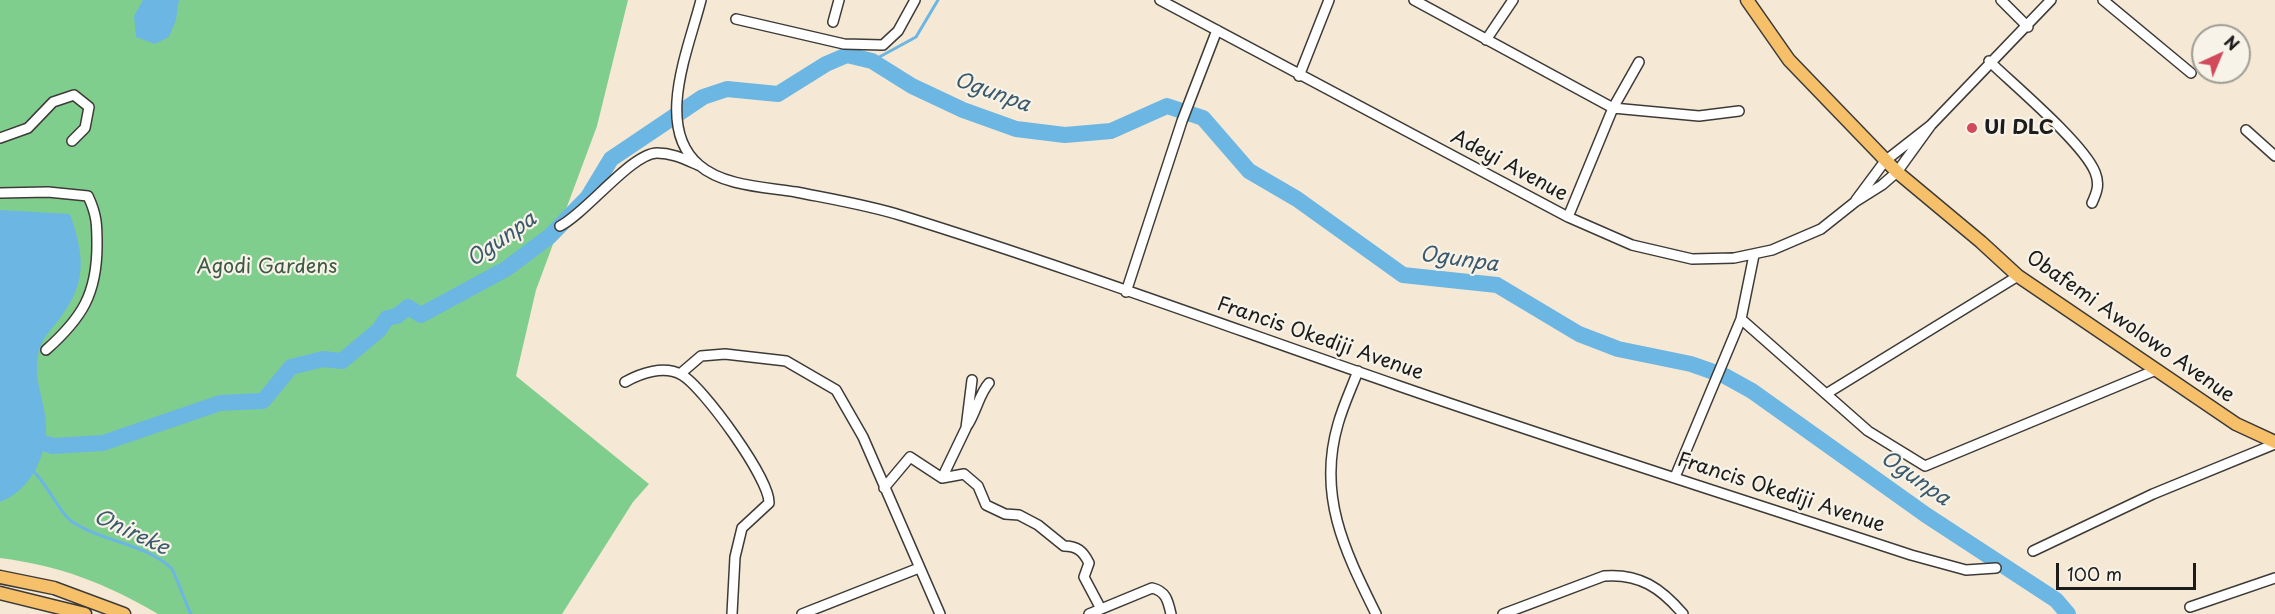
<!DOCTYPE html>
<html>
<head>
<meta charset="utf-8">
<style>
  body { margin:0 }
  #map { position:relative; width:2275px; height:614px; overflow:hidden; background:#f5e8d4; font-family:"Playpen Sans",sans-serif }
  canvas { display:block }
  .north { position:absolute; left:2191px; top:24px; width:60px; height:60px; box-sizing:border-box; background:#f7f3e8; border:2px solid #9f9d96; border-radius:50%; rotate:44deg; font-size:16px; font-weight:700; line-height:24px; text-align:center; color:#1c1c1c }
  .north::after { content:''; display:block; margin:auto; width:21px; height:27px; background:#d1495b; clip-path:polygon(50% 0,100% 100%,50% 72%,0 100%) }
  .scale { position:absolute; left:2056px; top:563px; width:140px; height:27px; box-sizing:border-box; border:3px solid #1c1c1c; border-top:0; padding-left:8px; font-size:18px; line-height:21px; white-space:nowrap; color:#1c1c1c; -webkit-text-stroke:4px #f7f3e8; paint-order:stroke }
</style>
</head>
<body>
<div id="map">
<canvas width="2275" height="614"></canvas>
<div class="north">N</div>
<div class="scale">100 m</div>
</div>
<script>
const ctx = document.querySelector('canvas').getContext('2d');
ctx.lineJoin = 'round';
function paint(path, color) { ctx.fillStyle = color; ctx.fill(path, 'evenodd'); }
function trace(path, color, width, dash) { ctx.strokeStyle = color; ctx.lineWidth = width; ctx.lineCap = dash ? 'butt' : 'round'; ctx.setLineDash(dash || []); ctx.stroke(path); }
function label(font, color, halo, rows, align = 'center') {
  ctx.font = font + ' "Playpen Sans",sans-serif'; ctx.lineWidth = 4.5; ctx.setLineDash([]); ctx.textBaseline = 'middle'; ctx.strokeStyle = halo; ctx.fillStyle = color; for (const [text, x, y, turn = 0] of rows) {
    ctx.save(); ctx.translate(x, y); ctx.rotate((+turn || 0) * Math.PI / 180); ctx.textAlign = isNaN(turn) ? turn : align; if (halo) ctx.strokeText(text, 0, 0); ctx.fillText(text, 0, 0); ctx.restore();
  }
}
paint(new Path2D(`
  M 0,0 L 628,0 L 597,126 L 536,290 L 516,376 L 649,484 L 633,502 L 562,614 L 158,614 C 105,583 61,566 0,558 Z`), '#80ce8d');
paint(new Path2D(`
  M 143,0 L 179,0 L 176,20 L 169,37 L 155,44 L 136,37 L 134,16 Z
  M 0,210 L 70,214 C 83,252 88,279 63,314 C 53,329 41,337 38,356 C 34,377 42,395 45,415 C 51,448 33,490 0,502 Z`), '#6cb6e4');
trace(new Path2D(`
  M 872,61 L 916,37 L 938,0
  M 32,470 C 47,483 59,512 71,521 C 100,541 146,544 171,568 C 175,572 186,605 191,614`), '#6cb6e4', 3);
trace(new Path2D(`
  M 0,430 L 53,446 L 103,443 L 220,403 L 263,401 L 291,367 L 323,359 L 342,361 L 379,330 L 387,318 L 397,316 L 408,307 L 421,315 L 506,269 L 550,236 L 588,197 L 611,159 L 703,97 L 727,89 L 778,94 L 826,64 L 847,55 L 872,61 L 912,86 L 963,110 L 1016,129 L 1065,135 L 1111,131 L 1167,106 L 1203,118 L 1249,171 L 1297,199 L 1403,275 L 1497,285 L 1579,334 L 1618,349 L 1691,364 L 1725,376 L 1752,391 L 1926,515 L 2056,600 L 2068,614`), '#6cb6e4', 16);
const minor = new Path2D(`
  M 701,0 C 689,48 654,127 699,165 C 723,186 765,187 796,192 C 831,199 868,205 903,216 C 1070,268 1234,329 1399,386 C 1569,445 1741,499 1911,555 L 1966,570 L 1996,568
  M 1160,0 L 1568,217 L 1632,245 L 1692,259 L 1734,258 L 1772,250 L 1821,229 L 1855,202 L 1882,185 L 1897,172 L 1931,125
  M 1414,0 L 1613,108 L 1699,116 L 1739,111
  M 2001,0 L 2028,27
  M 2103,0 L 2191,73
  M 736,19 L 844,44 L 883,45 L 898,31 L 915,0
  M 833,22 L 839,0
  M 1486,40 L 1513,0
  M 1989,61 C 2015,86 2083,143 2095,172 C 2100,184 2097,192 2092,203
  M 1299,76 L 1329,0
  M 2246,130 L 2275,156
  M 0,138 L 28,128 L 53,102 L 74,95 L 89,107 L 85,128 L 72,141
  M 0,193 L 48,192 L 88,196 C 97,215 97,225 97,245 C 97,294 82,318 46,350
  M 1856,200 L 1885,161 L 1931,125 L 2051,0
  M 1568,217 L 1613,108 L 1639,62
  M 560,226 C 586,213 632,153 657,153 C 672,153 684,159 698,165
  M 1126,292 L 1182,121 L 1217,30
  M 1741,319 L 1868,431 L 1925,466 L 2156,370
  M 1358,371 C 1351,389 1343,406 1338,424 C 1317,496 1345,551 1376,614
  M 680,374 L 701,356 L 725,354 L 786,361 L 836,390 L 863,437 L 940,614
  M 625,382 C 641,373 664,365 682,375 C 703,387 770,479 769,503 L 742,528 L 735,557 L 732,614
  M 1826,394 L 2018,276
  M 967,426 C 976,413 979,394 989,383
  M 1675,477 L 1741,319 L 1754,255
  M 942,478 L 966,428 L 972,380
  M 884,488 L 910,457 L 942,478 L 964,474 L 978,486 L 986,505 L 1005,514 L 1019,515 L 1038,525 L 1064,546 C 1077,546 1083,551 1089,563 L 1084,577 L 1101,609
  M 2033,551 L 2153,494 L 2275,444
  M 2190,607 L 2275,578
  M 802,614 L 919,568
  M 1089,614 L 1152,588 C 1166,591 1168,601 1171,614
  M 1503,614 L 1604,576 C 1639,573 1661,588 1683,614`);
const major = new Path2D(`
  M 1747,0 L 1789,60 L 1897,172 L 1981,242 L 2018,276 L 2236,424 L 2275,442
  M 0,577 L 54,588 L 124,614
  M 0,593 L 85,614`);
trace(minor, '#3d3b38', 12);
trace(major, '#3d3b38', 15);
trace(minor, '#fff', 9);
trace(major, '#f6c06b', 12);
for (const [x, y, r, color] of [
  [1972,128,6,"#d1495b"]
]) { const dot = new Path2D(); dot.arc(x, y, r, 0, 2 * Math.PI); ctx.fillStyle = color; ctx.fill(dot); trace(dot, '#f7f3e8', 2); }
label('bold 20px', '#1c1c1c', '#f7f3e8', [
  ["UI DLC",1984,128]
], 'left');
label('20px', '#1c1c1c', '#f7f3e8', [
  ["Adeyi Avenue",1509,166,28],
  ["Obafemi Awolowo Avenue",2130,327,35],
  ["Francis Okediji Avenue",1320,339,19],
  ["Francis Okediji Avenue",1781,493,18]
]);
label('20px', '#3f5a44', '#f7f3e8', [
  ["Agodi Gardens",267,267]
]);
label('italic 21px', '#3c5a6c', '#f7f3e8', [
  ["Ogunpa",992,93,20],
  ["Ogunpa",502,240,-35],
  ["Ogunpa",1459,260,8],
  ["Ogunpa",1915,479,35],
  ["Onireke",131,533,25]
]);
</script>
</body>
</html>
